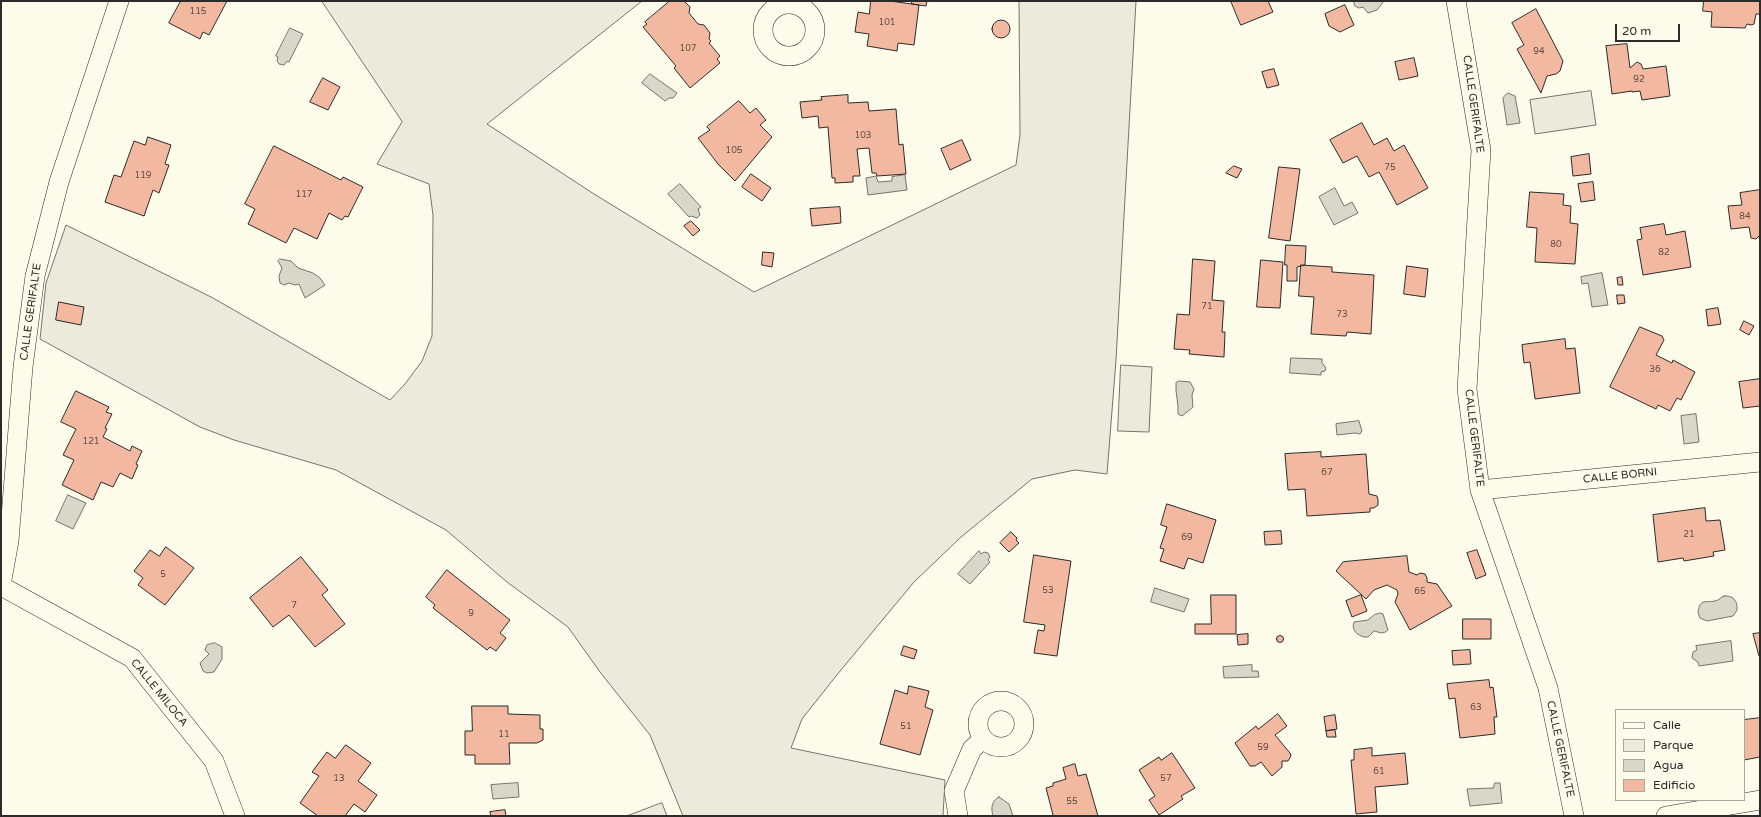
<!DOCTYPE html>
<html>
<head>
<meta charset="utf-8">
<style>
  body { margin:0 }
  #map { position:relative; width:1761px; height:817px; overflow:hidden; background:#fdfbea; font-family:"Varela Round",sans-serif }
  canvas { display:block }
  .frame { position:absolute; inset:0; border:2px solid #2b2b2b; pointer-events:none }
  .legend { position:absolute; left:1615px; top:709px; width:130px; height:92px; box-sizing:border-box; background:#fdfbea; border:1px solid #a9a89e; margin:0; padding:5px 7px; list-style:none; font-size:12px; color:#2b2b2b }
  .legend li { display:flex; align-items:center; gap:8px; height:20px }
  .legend b { width:20px; border:1px solid #a9a89e }
  .scale { position:absolute; left:1615px; top:24px; width:65px; height:18px; box-sizing:border-box; border:2px solid #2b2b2b; border-top:0; padding-left:5px; font-size:12px; line-height:14px; white-space:nowrap; color:#2b2b2b; -webkit-text-stroke:3px #fdfbea; paint-order:stroke }
</style>
</head>
<body>
<div id="map">
<canvas width="1761" height="817"></canvas>
<div class="frame"></div>
<ul class="legend">
<li><b style="height:5px;background:#fdfbea"></b>Calle</li>
<li><b style="height:11px;background:#ecebdb"></b>Parque</li>
<li><b style="height:11px;background:#d8d7c9"></b>Agua</li>
<li><b style="height:11px;background:#f2b8a0"></b>Edificio</li>
</ul>
<div class="scale">20 m</div>
</div>
<script>
const ctx = document.querySelector('canvas').getContext('2d');
ctx.lineJoin = 'round';
function paint(path, color) { ctx.fillStyle = color; ctx.fill(path, 'evenodd'); }
function trace(path, color, width, dash) { ctx.strokeStyle = color; ctx.lineWidth = width; ctx.lineCap = dash ? 'butt' : 'round'; ctx.setLineDash(dash || []); ctx.stroke(path); }
function label(font, color, halo, rows, align = 'center') {
  ctx.font = font + ' "Varela Round",sans-serif'; ctx.lineWidth = 3; ctx.setLineDash([]); ctx.textBaseline = 'middle'; ctx.strokeStyle = halo; ctx.fillStyle = color; for (const [text, x, y, turn = 0] of rows) {
    ctx.save(); ctx.translate(x, y); ctx.rotate((+turn || 0) * Math.PI / 180); ctx.textAlign = isNaN(turn) ? turn : align; if (halo) ctx.strokeText(text, 0, 0); ctx.fillText(text, 0, 0); ctx.restore();
  }
}
const green = new Path2D(`
  M 322,1 L 642,1 L 487,124 L 594,194 L 754,292 L 1016,165 L 1020,135 L 1019,1 L 1136,1 L 1116,360 L 1107,474 L 1075,470 L 1032,479 L 961,537 L 914,582 L 836,676 L 802,719 L 791,748 L 945,780 L 943,816 L 683,816 L 650,735 L 600,672 L 568,627 L 507,582 L 446,530 L 336,470 L 234,440 L 200,427 L 40,339 L 46,283 L 66,225 L 213,298 L 390,400 L 405,384 L 422,361 L 432,336 L 433,215 L 429,184 L 377,164 L 402,122 Z
  M 1591,91 L 1596,125 L 1535,134 L 1530,100 Z
  M 1121,365 L 1152,367 L 1149,432 L 1118,431 Z
  M 662,803 L 667,816 L 627,816 Z`);
paint(green, '#ecebdb');
trace(green, '#74746e', 1);
const water = new Path2D(`
  M 1354,1 L 1384,1 L 1377,10 L 1368,13 L 1363,7 L 1359,8 L 1355,6 Z
  M 290,28 L 303,34 L 289,62 L 287,61 L 284,65 L 279,64 L 277,61 L 278,57 L 276,56 Z
  M 650,74 L 677,93 L 673,98 L 669,98 L 665,101 L 642,83 Z
  M 1508,93 L 1515,96 L 1520,123 L 1507,125 L 1503,98 Z
  M 905,175 L 907,190 L 868,195 L 866,178 L 876,176 L 878,182 L 892,181 L 892,177 Z
  M 680,184 L 701,207 L 698,209 L 700,215 L 697,218 L 691,216 L 689,217 L 668,194 Z
  M 1335,188 L 1344,206 L 1352,202 L 1358,213 L 1334,225 L 1319,197 Z
  M 280,259 L 291,261 L 298,268 L 313,273 L 320,278 L 325,285 L 305,298 L 299,284 L 295,285 L 289,283 L 284,285 L 280,283 L 279,276 L 282,268 L 278,261 Z
  M 1602,273 L 1608,305 L 1592,307 L 1588,283 L 1582,284 L 1581,277 Z
  M 1291,358 L 1322,359 L 1322,363 L 1326,368 L 1325,371 L 1321,372 L 1321,375 L 1290,373 Z
  M 1179,381 L 1190,382 L 1194,389 L 1192,395 L 1193,407 L 1182,416 L 1178,414 C 1179,403 1175,394 1176,383 Z
  M 1696,414 L 1699,442 L 1684,444 L 1681,416 Z
  M 1359,421 L 1362,431 L 1360,434 L 1355,433 L 1337,435 L 1336,424 Z
  M 68,495 L 86,503 L 73,529 L 56,521 Z
  M 979,551 L 981,554 L 984,552 L 988,553 L 990,557 L 988,560 L 990,562 L 970,584 L 958,574 Z
  M 1155,588 L 1189,599 L 1184,612 L 1151,602 Z
  M 1724,596 C 1733,595 1738,601 1737,610 L 1733,616 L 1707,621 L 1700,618 L 1698,612 C 1700,598 1706,603 1715,601 C 1718,601 1721,597 1724,596 Z
  M 1380,613 L 1383,614 L 1388,630 C 1383,635 1379,632 1374,631 L 1368,637 L 1364,637 C 1357,635 1351,630 1354,622 L 1368,620 L 1374,615 Z
  M 1731,641 L 1733,661 L 1699,666 L 1698,662 L 1692,658 L 1693,652 L 1697,650 L 1696,646 Z
  M 215,643 L 222,647 L 222,659 L 214,672 L 207,673 L 203,671 L 200,663 L 209,654 L 205,650 L 207,645 Z
  M 1252,665 L 1252,671 L 1258,671 L 1259,677 L 1224,678 L 1223,667 Z
  M 518,783 L 519,797 L 493,799 L 491,785 Z
  M 1495,783 L 1500,783 L 1502,803 L 1470,806 L 1467,789 L 1493,788 Z
  M 999,797 L 1009,804 L 1013,816 L 993,816 C 991,809 991,801 999,797 Z`);
paint(water, '#d8d7c9');
trace(water, '#74746e', 1);
const building = new Path2D(`
  M 181,1 L 227,1 L 209,35 L 203,32 L 200,39 L 169,23 Z
  M 670,1 L 684,1 L 690,7 L 689,13 L 698,24 L 704,25 L 710,33 L 709,39 L 711,41 L 709,43 L 720,56 L 717,59 L 720,63 L 690,88 L 674,68 L 676,66 L 643,27 L 647,24 L 645,22 Z
  M 871,1 L 890,1 L 919,5 L 914,45 L 898,43 L 897,51 L 867,46 L 869,34 L 855,32 L 858,12 L 869,14 Z
  M 912,1 L 927,1 L 926,6 L 912,4 Z
  M 1231,1 L 1268,1 L 1273,12 L 1241,25 Z
  M 1704,1 L 1760,1 L 1760,14 L 1756,14 L 1754,24 L 1751,25 L 1747,24 L 1745,28 L 1711,27 L 1712,12 L 1703,11 Z
  M 1345,5 L 1354,25 L 1340,32 L 1329,26 L 1325,14 Z
  M 1536,9 L 1563,61 L 1560,71 L 1556,74 L 1547,76 L 1541,93 L 1517,49 L 1524,45 L 1512,23 Z
  M992 29a9 9 0 1 1 18 0a9 9 0 1 1-18 0Z
  M 1627,44 L 1630,68 L 1637,62 L 1641,64 L 1643,69 L 1666,66 L 1670,96 L 1642,100 L 1640,91 L 1632,92 L 1632,91 L 1612,94 L 1606,46 Z
  M 1414,58 L 1418,76 L 1399,80 L 1395,62 Z
  M 1274,69 L 1279,85 L 1267,88 L 1262,72 Z
  M 323,78 L 340,87 L 328,110 L 310,102 Z
  M 848,95 L 848,103 L 868,102 L 869,111 L 896,109 L 899,145 L 903,144 L 906,174 L 877,176 L 876,173 L 872,173 L 869,148 L 857,149 L 860,176 L 853,176 L 853,182 L 835,183 L 835,178 L 832,178 L 828,127 L 819,128 L 818,116 L 802,118 L 800,102 L 822,100 L 821,97 Z
  M 739,101 L 750,113 L 756,108 L 766,120 L 760,125 L 772,137 L 735,181 L 718,164 L 698,138 L 710,130 L 707,127 Z
  M 1362,123 L 1374,145 L 1387,138 L 1394,151 L 1404,145 L 1428,188 L 1397,205 L 1379,172 L 1369,177 L 1357,156 L 1343,163 L 1330,140 Z
  M 148,137 L 171,145 L 165,164 L 169,165 L 159,193 L 153,190 L 144,216 L 105,202 L 114,175 L 121,177 L 134,141 L 145,145 Z
  M 962,140 L 971,160 L 950,170 L 941,149 Z
  M 274,146 L 341,180 L 343,177 L 363,187 L 348,217 L 345,216 L 342,220 L 329,213 L 317,239 L 294,228 L 286,243 L 248,224 L 255,209 L 245,204 Z
  M 1589,154 L 1591,174 L 1573,176 L 1571,157 Z
  M 1234,166 L 1242,169 L 1237,178 L 1226,173 Z
  M 1279,167 L 1300,169 L 1290,241 L 1269,238 Z
  M 751,174 L 771,188 L 762,201 L 742,187 Z
  M 1593,182 L 1595,200 L 1581,202 L 1578,184 Z
  M 1760,190 L 1760,244 L 1759,236 L 1756,239 L 1751,238 L 1749,227 L 1731,229 L 1728,206 L 1742,205 L 1740,193 Z
  M 1530,192 L 1564,194 L 1563,205 L 1571,206 L 1570,223 L 1578,224 L 1575,264 L 1535,262 L 1537,228 L 1527,227 Z
  M 840,207 L 841,223 L 812,226 L 810,209 Z
  M 691,221 L 700,230 L 693,236 L 684,226 Z
  M 1664,224 L 1666,235 L 1685,231 L 1691,267 L 1643,275 L 1637,240 L 1642,239 L 1640,228 Z
  M 1286,245 L 1306,246 L 1305,265 L 1297,267 L 1297,281 L 1287,281 L 1287,265 L 1285,265 Z
  M 763,252 L 774,253 L 772,267 L 762,265 Z
  M 1193,259 L 1215,261 L 1212,300 L 1224,301 L 1222,332 L 1225,332 L 1224,357 L 1189,354 L 1190,350 L 1174,349 L 1177,314 L 1189,315 Z
  M 1261,260 L 1283,262 L 1280,308 L 1257,307 Z
  M 1301,265 L 1332,267 L 1332,272 L 1374,275 L 1371,334 L 1347,332 L 1346,336 L 1311,334 L 1314,297 L 1299,296 Z
  M 1407,266 L 1428,269 L 1425,297 L 1404,294 Z
  M 1622,277 L 1623,285 L 1618,285 L 1617,278 Z
  M 1617,295 L 1624,295 L 1625,303 L 1618,304 Z
  M 59,302 L 84,307 L 81,325 L 56,320 Z
  M 1718,308 L 1721,324 L 1708,326 L 1706,310 Z
  M 1744,321 L 1754,326 L 1749,335 L 1740,330 Z
  M 1640,327 L 1662,336 L 1664,340 L 1656,355 L 1672,363 L 1673,360 L 1695,372 L 1681,400 L 1677,398 L 1670,411 L 1658,405 L 1656,409 L 1610,387 Z
  M 1565,339 L 1566,349 L 1575,348 L 1580,393 L 1535,399 L 1530,362 L 1524,363 L 1522,345 Z
  M 1760,379 L 1760,406 L 1743,408 L 1739,382 Z
  M 76,391 L 109,407 L 106,412 L 112,414 L 105,428 L 107,429 L 103,437 L 130,451 L 132,446 L 142,451 L 136,464 L 138,465 L 132,479 L 120,473 L 113,487 L 101,482 L 93,500 L 62,485 L 74,460 L 63,455 L 76,429 L 61,422 Z
  M 1321,452 L 1321,457 L 1366,454 L 1369,494 L 1377,496 L 1378,500 L 1378,505 L 1374,508 L 1370,508 L 1370,512 L 1307,516 L 1305,489 L 1288,490 L 1285,454 Z
  M 1167,504 L 1216,520 L 1203,563 L 1188,558 L 1184,569 L 1160,561 L 1164,549 L 1160,548 L 1167,527 L 1161,525 Z
  M 1705,508 L 1706,521 L 1720,520 L 1725,550 L 1713,552 L 1714,556 L 1684,561 L 1683,558 L 1658,562 L 1653,515 Z
  M 1281,531 L 1282,544 L 1265,545 L 1264,532 Z
  M 1011,532 L 1017,538 L 1016,540 L 1019,543 L 1009,552 L 1000,543 Z
  M 166,547 L 194,568 L 165,605 L 138,585 L 143,578 L 134,571 L 150,550 L 159,556 Z
  M 1477,550 L 1486,575 L 1476,579 L 1467,553 Z
  M 1034,555 L 1071,561 L 1057,656 L 1034,653 L 1038,630 L 1044,631 L 1045,625 L 1024,622 Z
  M 1407,556 L 1409,572 L 1417,575 L 1420,573 L 1425,574 L 1427,578 L 1427,582 L 1437,584 L 1452,606 L 1410,630 L 1395,602 L 1398,594 L 1397,590 L 1387,585 L 1374,590 L 1366,599 L 1336,571 L 1343,562 Z
  M 301,557 L 328,590 L 322,595 L 345,624 L 315,647 L 289,615 L 273,627 L 250,598 Z
  M 447,570 L 510,620 L 500,633 L 506,638 L 496,651 L 490,647 L 487,650 L 433,608 L 435,605 L 426,597 Z
  M 1211,595 L 1236,595 L 1236,634 L 1195,634 L 1195,624 L 1211,624 Z
  M 1361,595 L 1367,611 L 1352,617 L 1346,601 Z
  M 1463,619 L 1491,619 L 1491,639 L 1463,639 Z
  M 1760,633 L 1760,655 L 1759,656 L 1753,634 Z
  M 1248,634 L 1248,644 L 1238,645 L 1237,635 Z
  M1276.5 639a3.5 3.5 0 1 1 7 0a3.5 3.5 0 1 1-7 0Z
  M 904,646 L 917,650 L 914,659 L 901,655 Z
  M 1470,650 L 1471,664 L 1453,665 L 1452,651 Z
  M 1489,680 L 1490,688 L 1493,687 L 1497,717 L 1494,717 L 1495,734 L 1460,738 L 1455,698 L 1449,699 L 1447,684 Z
  M 909,686 L 929,691 L 925,707 L 933,710 L 920,755 L 880,744 L 895,690 L 907,694 Z
  M 472,706 L 508,706 L 508,714 L 540,715 L 540,729 L 543,729 L 543,740 L 537,743 L 509,743 L 510,764 L 475,764 L 475,755 L 465,755 L 465,731 L 472,731 Z
  M 1278,714 L 1287,726 L 1275,735 L 1290,753 L 1291,756 L 1288,761 L 1282,761 L 1282,767 L 1272,776 L 1261,762 L 1255,766 L 1250,766 L 1235,743 L 1256,726 L 1258,729 Z
  M 1335,715 L 1337,729 L 1326,731 L 1324,717 Z
  M 1760,718 L 1760,757 L 1744,760 L 1744,720 Z
  M 1335,730 L 1336,737 L 1327,737 L 1326,731 Z
  M 346,745 L 371,763 L 358,781 L 377,795 L 365,812 L 354,804 L 345,816 L 318,816 L 300,803 L 319,776 L 312,772 L 327,752 L 335,758 Z
  M 1372,748 L 1372,756 L 1405,753 L 1408,784 L 1375,787 L 1377,812 L 1356,814 L 1351,760 L 1354,760 L 1354,750 Z
  M 1172,753 L 1195,788 L 1181,796 L 1183,799 L 1159,815 L 1149,800 L 1155,796 L 1139,770 L 1159,757 L 1161,760 Z
  M 1075,764 L 1078,776 L 1086,774 L 1098,816 L 1051,816 L 1053,815 L 1046,788 L 1053,786 L 1053,783 L 1066,779 L 1063,768 Z
  M 505,810 L 506,816 L 491,816 L 490,812 Z`);
paint(building, '#f2b8a0');
trace(building, '#2b2b2b', 1);
const street = new Path2D(`
  M 1456,1 L 1481,150 L 1467,389 L 1480,490 L 1548,688 L 1574,816
  M763 30a26 26 0 1 1 52 0a26 26 0 1 1-52 0Z
  M 1480,490 L 1760,462
  M 1,585 L 9,541 L 23,367 L 35,276 L 59,182 L 119,1
  M 1,586 L 132,658 L 214,761 L 235,816
  M978 724a23 23 0 1 1 46 0a23 23 0 1 1-46 0Z
  M 958,816 L 954,791 L 972,749 L 983,739
  M 1666,816 L 1760,800`);
trace(street, '#2b2b2b', 20);
trace(street, '#fdfbea', 19);
label('9px', '#5d4e48', null, [
  ["115",198,12],
  ["101",887,23],
  ["107",688,49],
  ["94",1539,52],
  ["92",1639,80],
  ["103",863,136],
  ["105",734,151],
  ["75",1390,168],
  ["119",143,176],
  ["117",304,195],
  ["84",1745,217],
  ["80",1556,245],
  ["82",1664,253],
  ["71",1207,307],
  ["73",1342,315],
  ["36",1655,370],
  ["121",91,442],
  ["67",1327,473],
  ["21",1689,535],
  ["69",1187,538],
  ["5",163,575],
  ["53",1048,591],
  ["65",1420,592],
  ["7",294,606],
  ["9",471,614],
  ["63",1476,708],
  ["51",906,727],
  ["11",504,735],
  ["59",1263,748],
  ["61",1379,772],
  ["13",339,779],
  ["57",1166,779],
  ["55",1072,802]
]);
label('11px', '#2b2b2b', '#fdfbea', [
  ["CALLE GERIFALTE",1473,104,82],
  ["CALLE GERIFALTE",31,312,-82],
  ["CALLE GERIFALTE",1474,438,83],
  ["CALLE BORNI",1620,476,-6],
  ["CALLE MILOCA",159,693,51],
  ["CALLE GERIFALTE",1560,749,78]
]);
</script>
</body>
</html>
